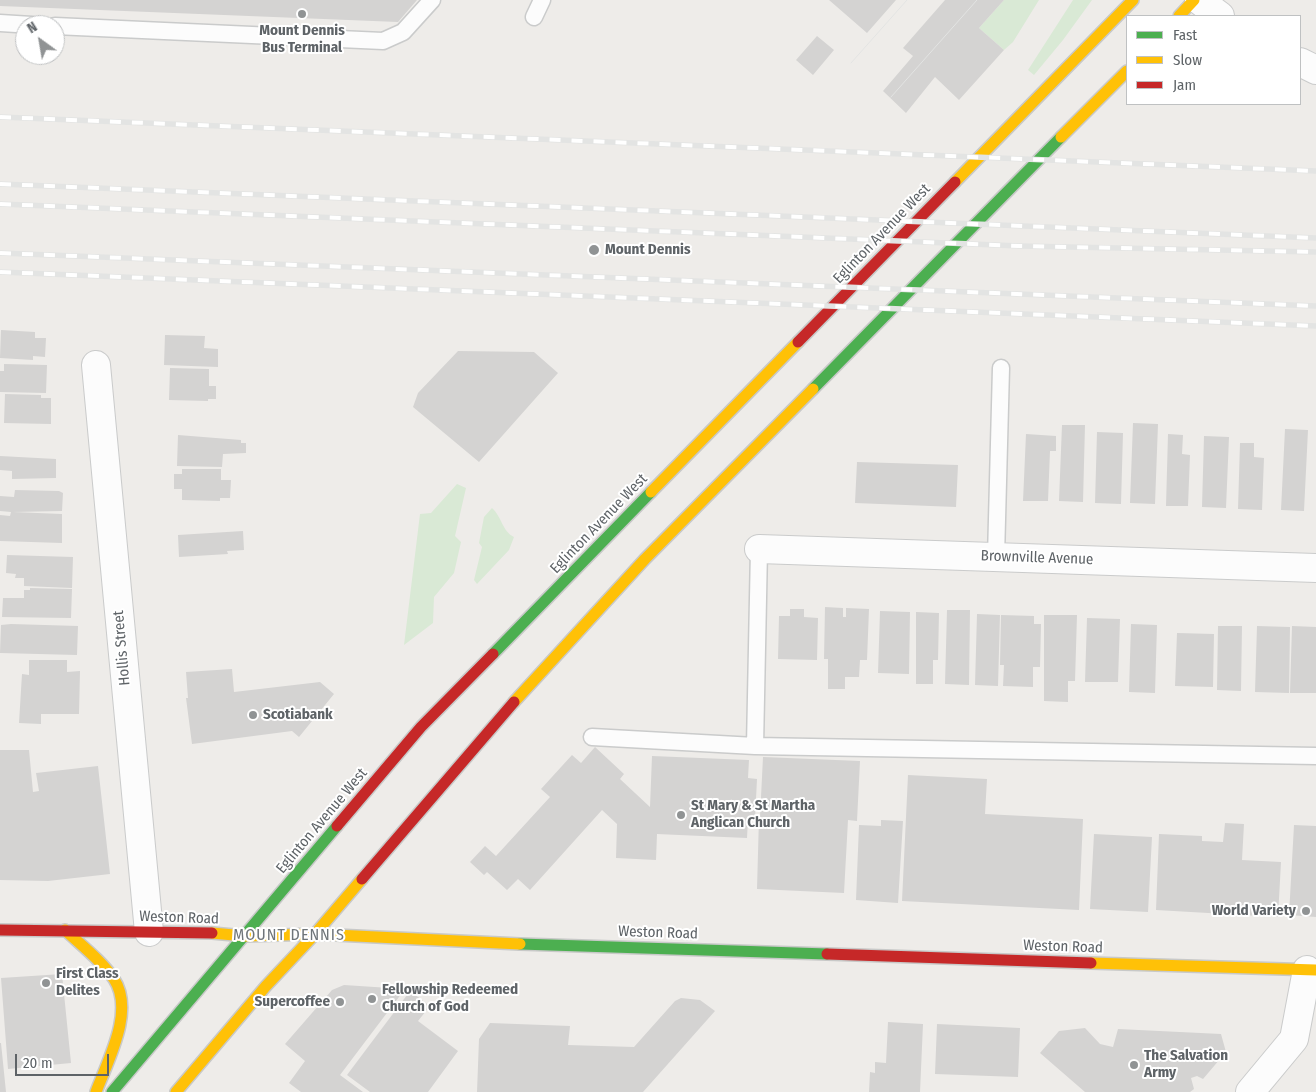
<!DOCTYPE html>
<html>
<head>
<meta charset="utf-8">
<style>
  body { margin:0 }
  #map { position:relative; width:1316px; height:1092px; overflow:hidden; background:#eeece9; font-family:"Fira Sans Condensed",sans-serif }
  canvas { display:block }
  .legend { position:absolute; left:1126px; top:15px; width:175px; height:90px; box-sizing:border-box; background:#fff; border:1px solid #bfc1c2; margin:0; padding:6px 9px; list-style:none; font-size:15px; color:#5e6367 }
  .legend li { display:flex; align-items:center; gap:10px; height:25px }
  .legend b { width:25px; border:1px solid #bfc1c2 }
  .north { position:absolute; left:15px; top:15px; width:50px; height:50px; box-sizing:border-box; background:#fff; border:1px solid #bfc1c2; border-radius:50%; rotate:328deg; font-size:14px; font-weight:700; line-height:20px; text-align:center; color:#5e6367 }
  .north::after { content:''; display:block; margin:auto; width:18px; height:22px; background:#909394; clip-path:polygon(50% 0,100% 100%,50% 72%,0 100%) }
  .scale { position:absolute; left:15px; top:1054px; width:94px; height:22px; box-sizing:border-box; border:2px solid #5e6367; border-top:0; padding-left:6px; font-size:15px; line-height:18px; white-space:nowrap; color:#5e6367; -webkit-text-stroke:4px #fff; paint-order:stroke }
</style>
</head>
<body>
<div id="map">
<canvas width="1316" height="1092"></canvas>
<ul class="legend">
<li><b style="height:6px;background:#4caf50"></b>Fast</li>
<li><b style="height:6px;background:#ffc107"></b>Slow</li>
<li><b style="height:6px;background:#c62828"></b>Jam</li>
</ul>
<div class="north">N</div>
<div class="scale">20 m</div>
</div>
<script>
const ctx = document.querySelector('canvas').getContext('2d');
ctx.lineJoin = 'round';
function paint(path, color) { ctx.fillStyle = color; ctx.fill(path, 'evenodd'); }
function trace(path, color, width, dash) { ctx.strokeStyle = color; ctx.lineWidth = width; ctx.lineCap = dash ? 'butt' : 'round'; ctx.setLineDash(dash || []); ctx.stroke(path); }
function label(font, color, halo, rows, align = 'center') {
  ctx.font = font + ' "Fira Sans Condensed",sans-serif'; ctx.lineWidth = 4; ctx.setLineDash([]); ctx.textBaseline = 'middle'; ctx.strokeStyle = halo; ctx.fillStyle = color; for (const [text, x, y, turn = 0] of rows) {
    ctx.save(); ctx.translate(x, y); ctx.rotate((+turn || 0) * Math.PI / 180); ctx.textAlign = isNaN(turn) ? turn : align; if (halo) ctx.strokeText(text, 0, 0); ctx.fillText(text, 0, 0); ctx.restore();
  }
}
paint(new Path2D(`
  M 1004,0 L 1039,0 L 1013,42 L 1004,50 L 979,28 Z
  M 1073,0 L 1092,0 L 1063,40 L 1034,75 L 1028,70 Z
  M 457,484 L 466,488 L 455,536 L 461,542 L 454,573 L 434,597 L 433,623 L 404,645 L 420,514 L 431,513 Z
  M 492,508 C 502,517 502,531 514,537 L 509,550 L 477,584 L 474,580 L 482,547 L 479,543 L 484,517 Z`), '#d9e9d5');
paint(new Path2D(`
  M 0,0 L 417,0 L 398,22 L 0,6 Z
  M 829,0 L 896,0 L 867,33 Z
  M 945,0 L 1004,0 L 979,28 L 1004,50 L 959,100 L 935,77 L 906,113 L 883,91 L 913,56 L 903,48 Z
  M 817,36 L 834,50 L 813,75 L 796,60 Z
  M 1,330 L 35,332 L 35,338 L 46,338 L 45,357 L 33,356 L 33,360 L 0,358 Z
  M 165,335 L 205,336 L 204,348 L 218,349 L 218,367 L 164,365 Z
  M 458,351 L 534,352 L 558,373 L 479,462 L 413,407 L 418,393 Z
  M 4,364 L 47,365 L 46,393 L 0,392 L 0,371 L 4,371 Z
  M 170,368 L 209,369 L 209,386 L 216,386 L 216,399 L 208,399 L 208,401 L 169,400 Z
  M 5,394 L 41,395 L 41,398 L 51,398 L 51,424 L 4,423 Z
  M 1133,423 L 1158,424 L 1155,504 L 1130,503 Z
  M 1062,425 L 1085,425 L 1083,502 L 1059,501 Z
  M 1285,429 L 1308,430 L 1304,511 L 1281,510 Z
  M 1097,432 L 1123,433 L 1121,504 L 1095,503 Z
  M 1026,434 L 1056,436 L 1056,451 L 1050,451 L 1048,501 L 1023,501 Z
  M 1168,434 L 1183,435 L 1182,454 L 1190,455 L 1188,506 L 1166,506 Z
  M 178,435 L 241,440 L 241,443 L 246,443 L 246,453 L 223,454 L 222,467 L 177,466 Z
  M 1204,436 L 1229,437 L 1226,508 L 1202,507 Z
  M 1240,443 L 1254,443 L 1254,457 L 1264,458 L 1262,510 L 1238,509 Z
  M 0,456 L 56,459 L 56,478 L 12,479 L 12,471 L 0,470 Z
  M 857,462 L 958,465 L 956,507 L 855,503 Z
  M 182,469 L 221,469 L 221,480 L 231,480 L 230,498 L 220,498 L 220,501 L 182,500 L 182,489 L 174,489 L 174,474 L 182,474 Z
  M 15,490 L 59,491 L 63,493 L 62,511 L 13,512 L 62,514 L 62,543 L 0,541 L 0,515 L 10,516 L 11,512 L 0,511 L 0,496 L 14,497 Z
  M 243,531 L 244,550 L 227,551 L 228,554 L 179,557 L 178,535 Z
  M 7,555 L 73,557 L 72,588 L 24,586 L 24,578 L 15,578 L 16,574 L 6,573 Z
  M 30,588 L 72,589 L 71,618 L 2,617 L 3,598 L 24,598 L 24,590 L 30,590 Z
  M 825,607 L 843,608 L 843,617 L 846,617 L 846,608 L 869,609 L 867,660 L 860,660 L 859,677 L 845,677 L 845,689 L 828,689 L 828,659 L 824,659 Z
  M 790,609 L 804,609 L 804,617 L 818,618 L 817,660 L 778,659 L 779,616 L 790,616 Z
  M 947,610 L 970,610 L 969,685 L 945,684 Z
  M 880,611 L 910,612 L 909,674 L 878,673 Z
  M 916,612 L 939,613 L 938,660 L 933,660 L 933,684 L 916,684 Z
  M 977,614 L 1000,615 L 998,686 L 975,685 Z
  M 1001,615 L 1034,616 L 1034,624 L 1041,624 L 1040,667 L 1033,667 L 1033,687 L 1003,686 L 1004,665 L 1000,665 Z
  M 1044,615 L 1077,615 L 1075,681 L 1068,681 L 1068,702 L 1044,701 Z
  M 1087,618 L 1120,619 L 1118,682 L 1085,682 Z
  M 11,624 L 78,626 L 77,655 L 0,653 L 1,625 Z
  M 1131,624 L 1157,625 L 1155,693 L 1129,692 Z
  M 1218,626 L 1242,626 L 1241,691 L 1217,690 Z
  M 1257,626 L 1290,627 L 1289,693 L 1255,692 Z
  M 1292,626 L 1316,627 L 1316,693 L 1290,693 Z
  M 1177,633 L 1214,634 L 1213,687 L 1175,686 Z
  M 29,660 L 67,660 L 67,672 L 80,671 L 79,714 L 41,714 L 41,724 L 19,723 L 22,674 L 29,675 Z
  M 232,669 L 234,692 L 320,682 L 334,694 L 299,737 L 292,731 L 192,744 L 186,698 L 188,698 L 186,672 Z
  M 595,747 L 624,774 L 620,779 L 650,807 L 652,756 L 749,760 L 748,778 L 757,779 L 755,819 L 748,819 L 747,838 L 657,834 L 656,860 L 616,858 L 617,824 L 602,810 L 530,890 L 518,879 L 507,890 L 487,872 L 484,875 L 470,862 L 485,846 L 496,856 L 550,797 L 541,789 L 572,755 L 581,763 Z
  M 0,750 L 29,750 L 33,792 L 39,791 L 36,773 L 98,766 L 110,874 L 48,881 L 0,880 Z
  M 763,757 L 860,761 L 857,821 L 848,820 L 844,893 L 757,889 L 759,817 L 760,817 Z
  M 908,775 L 987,779 L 985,814 L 1083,819 L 1079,910 L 902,901 Z
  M 881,820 L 903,821 L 898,903 L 856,900 L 859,825 L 881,826 Z
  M 1225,823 L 1244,824 L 1242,860 L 1281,862 L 1278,917 L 1156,910 L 1159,834 L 1202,836 L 1202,841 L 1223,842 Z
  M 1294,825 L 1316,826 L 1316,917 L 1289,915 Z
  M 1094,834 L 1152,837 L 1148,912 L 1090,909 Z
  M 62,974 L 71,1063 L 8,1069 L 1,978 Z
  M 344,985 L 405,989 L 340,1075 L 363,1092 L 301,1092 L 289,1083 L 305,1061 L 285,1044 L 332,990 Z
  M 410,991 L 430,1006 L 418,1021 L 458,1051 L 428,1092 L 370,1092 L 347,1075 Z
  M 681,998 L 700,1000 L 715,1011 L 643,1092 L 477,1092 L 479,1039 L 490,1023 L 570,1026 L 568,1045 L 634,1047 L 675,1001 Z
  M 888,1022 L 923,1024 L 920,1092 L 869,1092 L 870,1072 L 875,1073 L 875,1062 L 886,1063 Z
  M 937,1024 L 1020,1028 L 1018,1077 L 935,1074 Z
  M 1085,1028 L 1100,1044 L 1113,1047 L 1118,1029 L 1221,1034 L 1226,1052 L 1203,1079 L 1197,1076 L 1191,1078 L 1194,1089 L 1190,1092 L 1085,1092 L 1040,1053 L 1059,1031 Z
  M 0,1043 L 1,1043 L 6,1092 L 0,1092 Z`), '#d4d3d2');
const lane = new Path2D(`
  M 534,17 L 542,0
  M 0,23 L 32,25
  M 55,26 L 383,41 L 403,32 L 432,0
  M 759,549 L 755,746 L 1316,756
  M 996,557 L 1001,368
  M 592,737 L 755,746`);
const street = new Path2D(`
  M 1199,0 L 1220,16
  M 1300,62 L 1316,70
  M 96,365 L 149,932
  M 759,549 L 1316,568
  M 1250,1092 L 1294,1039 L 1307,970`);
const fast = new Path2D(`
  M 813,389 L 1061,137
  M 493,654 L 651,492
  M 520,944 L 827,954
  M 112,1092 L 337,826`);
const slow = new Path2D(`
  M 1179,16 L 1194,0
  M 1061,137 L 1127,71
  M 955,182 L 1133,0
  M 651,492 L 798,342
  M 514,702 L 645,559 L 813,389
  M 65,930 C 81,945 101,960 114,979 C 135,1011 108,1060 96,1092
  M 212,933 L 245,936 L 315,934 L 520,944
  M 1091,963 L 1316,970
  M 176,1092 L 266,986 L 315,934 L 362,879`);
const jam = new Path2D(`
  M 798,342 L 955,182
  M 337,826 L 421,727 L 493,654
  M 362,879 L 514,702
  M 0,930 L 212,933
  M 827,954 L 1091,963`);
trace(lane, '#cacbcb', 19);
trace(street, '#cacbcb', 30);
trace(fast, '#c8c9c8', 14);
trace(slow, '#c8c9c8', 14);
trace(jam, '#c8c9c8', 14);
trace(lane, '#fcfcfc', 16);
trace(street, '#fcfcfc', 28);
trace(fast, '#4caf50', 11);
trace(slow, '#ffc107', 11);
trace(jam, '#c62828', 11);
trace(new Path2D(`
  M 851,63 L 907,0
  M 891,97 L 977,0`), '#e3e4e3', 1);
const rail = new Path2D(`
  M 0,117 L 1316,171
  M 0,184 L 1316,238
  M 0,204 L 1020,246 L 1316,252
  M 0,253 L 1316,306
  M 0,272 L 1316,326`);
trace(rail, '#e3e4e3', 5.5);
trace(rail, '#fff', 4, [11]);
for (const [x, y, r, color] of [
  [302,14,5,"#909394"],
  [594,250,6,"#909394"],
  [253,715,5,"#909394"],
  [681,815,5,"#909394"],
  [1306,911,5,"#909394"],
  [46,983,5,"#909394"],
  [372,999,5,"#909394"],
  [340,1002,5,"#909394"],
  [1134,1065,5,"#909394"]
]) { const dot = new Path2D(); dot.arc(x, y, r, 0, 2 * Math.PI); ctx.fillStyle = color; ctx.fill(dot); trace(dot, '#fff', 2); }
label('bold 15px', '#5e6367', '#fff', [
  ["Mount Dennis",302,31,"center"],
  ["Bus Terminal",302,48,"center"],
  ["Mount Dennis",605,250],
  ["Scotiabank",263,715],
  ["St Mary & St Martha",691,806],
  ["Anglican Church",691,823],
  ["World Variety",1296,911,"right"],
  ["First Class",56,974],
  ["Delites",56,991],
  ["Fellowship Redeemed",382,990],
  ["Church of God",382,1007],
  ["Supercoffee",330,1002,"right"],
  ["The Salvation",1144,1056],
  ["Army",1144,1073]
], 'left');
label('15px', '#5e6367', '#fff', [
  ["Eglinton Avenue West",882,234,-46],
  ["Eglinton Avenue West",599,524,-46],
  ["Brownville Avenue",1037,558,2],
  ["Hollis Street",122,648,-95],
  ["Eglinton Avenue West",322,821,-50],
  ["Weston Road",179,918,2],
  ["Weston Road",658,933,2],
  ["Weston Road",1063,947,2]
]);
ctx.letterSpacing = '1px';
label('16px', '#6f7579', '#fff', [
  ["MOUNT DENNIS",289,936]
]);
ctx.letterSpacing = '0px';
</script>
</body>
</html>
